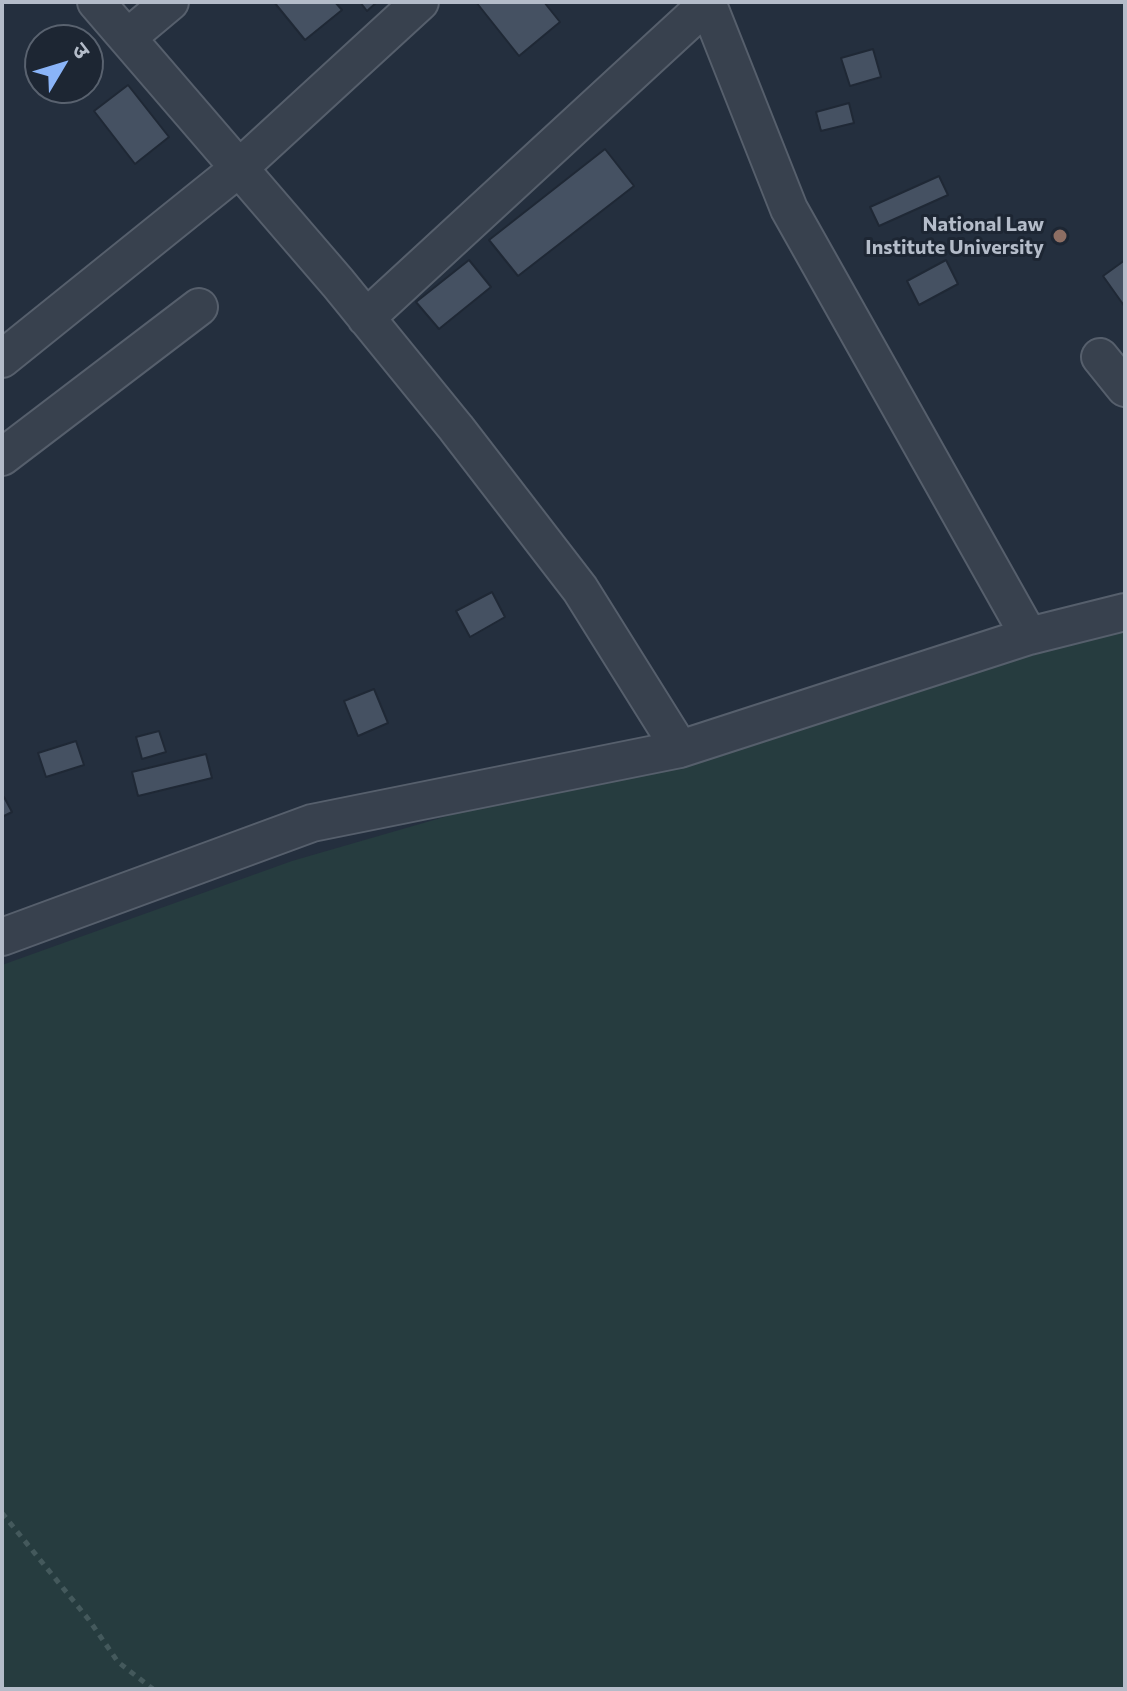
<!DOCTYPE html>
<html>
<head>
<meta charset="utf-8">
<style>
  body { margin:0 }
  #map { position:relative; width:1127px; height:1691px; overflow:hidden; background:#242f3e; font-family:Commissioner,"Noto Sans Devanagari",sans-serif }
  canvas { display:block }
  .frame { position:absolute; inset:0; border:4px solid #b4bcc9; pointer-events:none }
  .north { position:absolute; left:24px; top:24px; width:80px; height:80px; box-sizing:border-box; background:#1d2633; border:2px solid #59626f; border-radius:50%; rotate:52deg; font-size:22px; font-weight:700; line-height:32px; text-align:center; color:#b4bcc9 }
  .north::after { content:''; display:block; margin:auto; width:28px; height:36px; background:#8ab4f8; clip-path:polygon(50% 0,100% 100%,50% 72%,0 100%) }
</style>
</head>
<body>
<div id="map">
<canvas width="1127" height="1691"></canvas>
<div class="frame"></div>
<div class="north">उ</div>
</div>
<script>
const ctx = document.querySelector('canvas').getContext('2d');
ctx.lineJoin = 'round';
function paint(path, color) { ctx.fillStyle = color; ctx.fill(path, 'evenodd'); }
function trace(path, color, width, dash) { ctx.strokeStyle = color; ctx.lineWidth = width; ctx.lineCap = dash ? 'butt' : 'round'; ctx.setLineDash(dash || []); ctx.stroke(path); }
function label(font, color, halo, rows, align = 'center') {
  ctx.font = font + ' Commissioner,sans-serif'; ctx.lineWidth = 6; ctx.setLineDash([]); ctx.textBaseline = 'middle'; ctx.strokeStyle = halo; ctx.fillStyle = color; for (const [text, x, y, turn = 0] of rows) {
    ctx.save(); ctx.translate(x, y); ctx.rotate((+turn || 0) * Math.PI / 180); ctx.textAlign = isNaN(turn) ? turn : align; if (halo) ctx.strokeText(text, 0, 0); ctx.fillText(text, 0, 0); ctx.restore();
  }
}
paint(new Path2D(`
  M 1125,631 L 1125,1689 L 2,1689 L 2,965 L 292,861 L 586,776 L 910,687 Z`), '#263c3f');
const building = new Path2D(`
  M 274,2 L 335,2 L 342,10 L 305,40 Z
  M 360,2 L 377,2 L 367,11 Z
  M 476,2 L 544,2 L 560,22 L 519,56 Z
  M 873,49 L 881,77 L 850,86 L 841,58 Z
  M 128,85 L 169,137 L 135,164 L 94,111 Z
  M 849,103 L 854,123 L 821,131 L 816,112 Z
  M 605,149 L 634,186 L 518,276 L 489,240 Z
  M 939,176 L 948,195 L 879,226 L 870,207 Z
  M 469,260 L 491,287 L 439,329 L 416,302 Z
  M 946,260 L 958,284 L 919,305 L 907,281 Z
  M 1125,260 L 1125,307 L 1103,276 Z
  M 492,592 L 505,617 L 470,637 L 456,611 Z
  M 374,689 L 388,723 L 358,736 L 344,701 Z
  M 159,731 L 166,752 L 142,759 L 136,737 Z
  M 76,741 L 84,765 L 46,777 L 38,753 Z
  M 206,754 L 212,778 L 138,796 L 132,772 Z
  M 4,797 L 12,812 L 2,817 L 2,798 Z`);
paint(building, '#455162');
trace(building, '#1f2835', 2);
const minor = new Path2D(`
  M 96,2 L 338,283 L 456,428 L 580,589 L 680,749
  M 707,2 L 789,209 L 1029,636
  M 127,38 L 170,2
  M 366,318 L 708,3
  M 1100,357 L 1125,388
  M 2,359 L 238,169 L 420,2
  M 2,457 L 199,307
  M 2,937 L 312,823 L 680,749 L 1029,636 L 1125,612`);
trace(minor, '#565f6c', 40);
trace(new Path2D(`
  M 2,1513 L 89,1620 L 118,1662 L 153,1689`), '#44595c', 5, [6, 6]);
trace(minor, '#38414e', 36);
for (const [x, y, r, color] of [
  [1060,236,8,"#8d6e63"]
]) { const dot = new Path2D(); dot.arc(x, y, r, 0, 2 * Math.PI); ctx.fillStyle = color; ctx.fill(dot); trace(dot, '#1d2633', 3); }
label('bold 20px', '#b4bcc9', '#1d2633', [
  ["National Law",1044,224],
  ["Institute University",1044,247]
], 'right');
</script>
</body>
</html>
